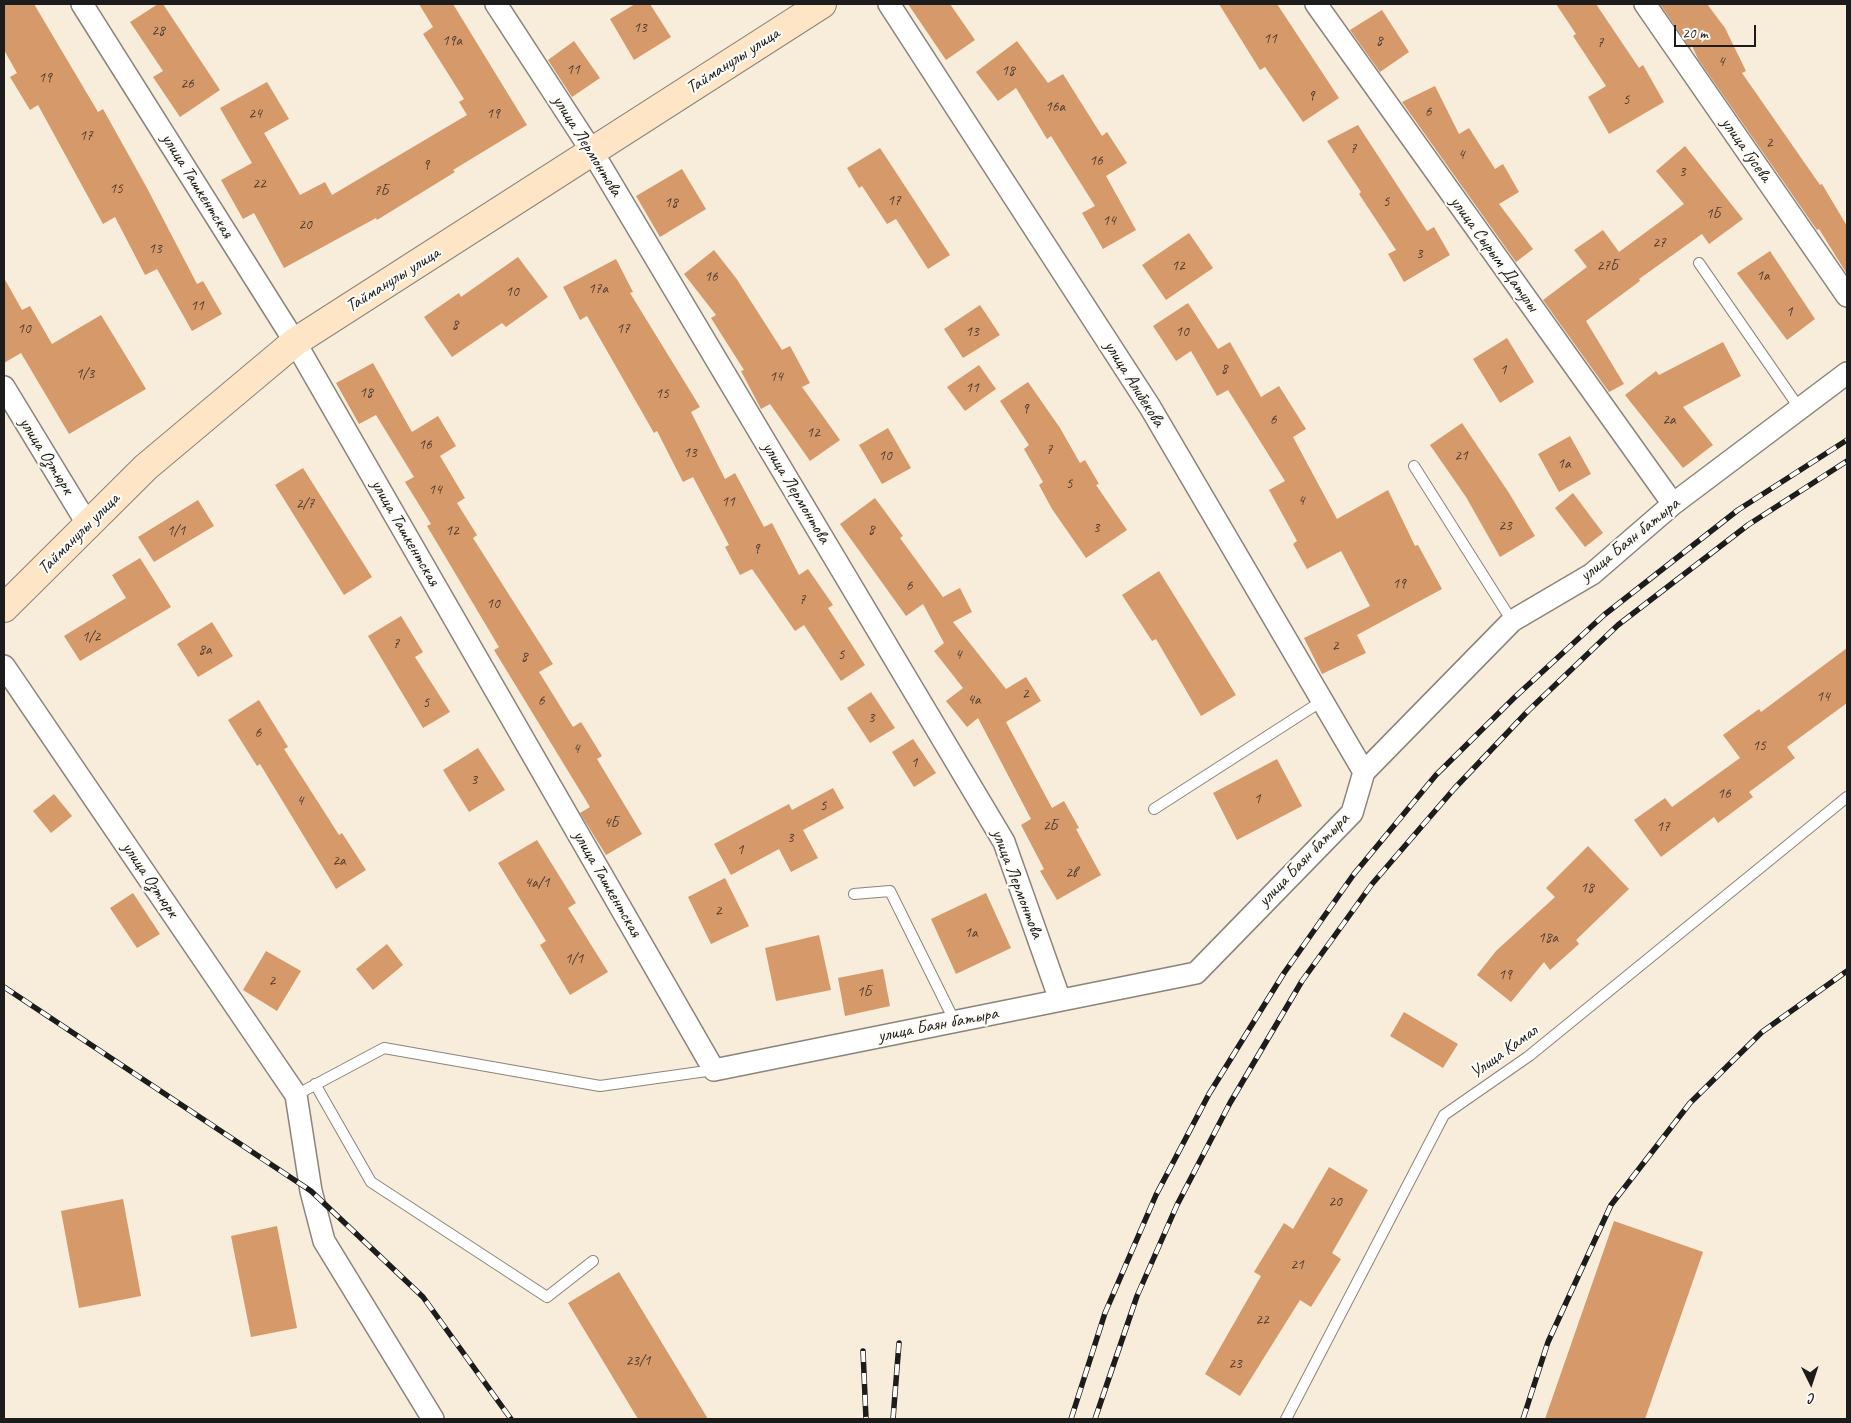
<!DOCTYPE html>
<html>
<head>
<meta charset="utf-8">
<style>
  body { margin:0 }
  #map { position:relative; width:1851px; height:1423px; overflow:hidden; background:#f8ecda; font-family:Caveat,sans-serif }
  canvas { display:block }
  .frame { position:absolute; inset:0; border:5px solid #1c1c1c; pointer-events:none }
  .north { position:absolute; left:1786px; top:1358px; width:50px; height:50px; -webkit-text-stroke:4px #fdfcf7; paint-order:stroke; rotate:176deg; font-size:14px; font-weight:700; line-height:20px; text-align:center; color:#1c1c1c }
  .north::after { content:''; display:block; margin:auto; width:18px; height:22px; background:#1c1c1c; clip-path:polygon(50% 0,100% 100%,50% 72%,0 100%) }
  .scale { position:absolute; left:1674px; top:25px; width:82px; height:22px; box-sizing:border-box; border:2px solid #1c1c1c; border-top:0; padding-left:6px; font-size:15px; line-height:18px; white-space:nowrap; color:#1c1c1c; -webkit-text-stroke:4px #fdfcf7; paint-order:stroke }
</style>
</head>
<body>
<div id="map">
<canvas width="1851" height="1423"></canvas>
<div class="frame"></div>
<div class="north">С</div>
<div class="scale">20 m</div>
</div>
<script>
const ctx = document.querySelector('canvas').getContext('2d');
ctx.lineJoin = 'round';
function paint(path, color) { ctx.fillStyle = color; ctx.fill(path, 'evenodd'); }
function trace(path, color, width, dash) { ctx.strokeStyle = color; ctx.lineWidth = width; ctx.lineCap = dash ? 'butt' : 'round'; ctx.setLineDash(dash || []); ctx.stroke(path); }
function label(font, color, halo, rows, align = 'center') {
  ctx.font = font + ' Caveat,sans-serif'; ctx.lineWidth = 4.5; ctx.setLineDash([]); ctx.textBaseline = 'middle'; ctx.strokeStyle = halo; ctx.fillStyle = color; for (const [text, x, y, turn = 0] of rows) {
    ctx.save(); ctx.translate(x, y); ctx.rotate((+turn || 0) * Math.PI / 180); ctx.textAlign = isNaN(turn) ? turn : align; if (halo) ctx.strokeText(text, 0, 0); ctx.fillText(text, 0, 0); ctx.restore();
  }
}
paint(new Path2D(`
  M 4,4 L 34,4 L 98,112 L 103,109 L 147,188 L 197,284 L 203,281 L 222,314 L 192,331 L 157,269 L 145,275 L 115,217 L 103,224 L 38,105 L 30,110 L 10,77 L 17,73 L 4,50 Z
  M 158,4 L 163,4 L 220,90 L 180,117 L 153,77 L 163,71 L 130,22 Z
  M 419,4 L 453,4 L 527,125 L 453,170 L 455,172 L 377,220 L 376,218 L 284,268 L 254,213 L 243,219 L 221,180 L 252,163 L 220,108 L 267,82 L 289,119 L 264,133 L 300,195 L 325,182 L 332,195 L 467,115 L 459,102 L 464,99 L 423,34 L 433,27 Z
  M 635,4 L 650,4 L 671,37 L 634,60 L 610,19 Z
  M 908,4 L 950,4 L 975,40 L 946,60 Z
  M 1219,4 L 1277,4 L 1339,98 L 1303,122 L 1265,67 L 1260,70 Z
  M 1556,4 L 1596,4 L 1639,68 L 1643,65 L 1664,102 L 1609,134 L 1588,97 L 1606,86 L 1573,36 L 1576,34 Z
  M 1660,4 L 1707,4 L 1725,28 L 1746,71 L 1742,73 L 1820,185 L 1822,184 L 1847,226 L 1847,274 L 1819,229 L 1817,230 L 1698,59 L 1692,46 L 1690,48 Z
  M 1382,10 L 1409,52 L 1380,72 L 1350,30 Z
  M 574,41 L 600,78 L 572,97 L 548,60 Z
  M 1017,41 L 1048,83 L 1063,74 L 1102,136 L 1107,132 L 1127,163 L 1106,176 L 1136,230 L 1103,249 L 1082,213 L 1095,206 L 1051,136 L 1047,139 L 1016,88 L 998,101 L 976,72 Z
  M 1435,86 L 1459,134 L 1469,128 L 1495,169 L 1503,164 L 1519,192 L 1499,204 L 1533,249 L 1516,262 L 1402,102 Z
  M 1358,125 L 1427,231 L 1434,227 L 1450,255 L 1404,282 L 1388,254 L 1396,250 L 1359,194 L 1361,192 L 1327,141 Z
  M 1685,146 L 1743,219 L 1709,244 L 1702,234 L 1639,279 L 1640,281 L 1586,321 L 1624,384 L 1609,392 L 1543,300 L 1587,267 L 1574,250 L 1603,230 L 1619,252 L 1684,204 L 1656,171 Z
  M 880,148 L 950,255 L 928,269 L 896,219 L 887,224 L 862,186 L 859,188 L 847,168 Z
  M 682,169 L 706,209 L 660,237 L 636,196 Z
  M 1189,233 L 1213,268 L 1166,300 L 1142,265 Z
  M 714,250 L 736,278 L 782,350 L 790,346 L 810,383 L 802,387 L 840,440 L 810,461 L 770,404 L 761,409 L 741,371 L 744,370 L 711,318 L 716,315 L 684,274 Z
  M 1770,251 L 1815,319 L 1787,340 L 1737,273 Z
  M 518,257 L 548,297 L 506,327 L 502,323 L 452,357 L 424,317 L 459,293 L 461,297 Z
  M 616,259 L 633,292 L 630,293 L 700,407 L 691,412 L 725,479 L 735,473 L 764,527 L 772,523 L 799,575 L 808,569 L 833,605 L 828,608 L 865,665 L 841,681 L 804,625 L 795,631 L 752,569 L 740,575 L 725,547 L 729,545 L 693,477 L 683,482 L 657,431 L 654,433 L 587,316 L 580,320 L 563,287 Z
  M 4,278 L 22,310 L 30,306 L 52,344 L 101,315 L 146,389 L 69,434 L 21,353 L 4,363 Z
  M 1188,303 L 1218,349 L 1230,342 L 1261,397 L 1279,386 L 1306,429 L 1293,437 L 1337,519 L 1388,490 L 1415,546 L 1418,545 L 1442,589 L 1357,635 L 1366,653 L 1322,674 L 1304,638 L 1370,606 L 1341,551 L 1307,569 L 1293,544 L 1297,541 L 1269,490 L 1285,481 L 1228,390 L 1217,396 L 1191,351 L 1176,361 L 1153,326 Z
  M 980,305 L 1000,335 L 963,358 L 944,329 Z
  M 1507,338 L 1534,382 L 1500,403 L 1473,359 Z
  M 1723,342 L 1741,376 L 1683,407 L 1713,445 L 1683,468 L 1625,395 L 1656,371 L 1659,375 Z
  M 373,363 L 412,432 L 438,416 L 456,446 L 440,456 L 465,498 L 457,503 L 477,535 L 473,538 L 553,664 L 539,672 L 573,727 L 581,722 L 602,756 L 597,759 L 642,834 L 606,855 L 580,813 L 590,807 L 494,650 L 499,647 L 427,526 L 431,524 L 405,482 L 414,477 L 376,415 L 359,424 L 336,383 Z
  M 979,365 L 996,389 L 965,411 L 947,387 Z
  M 1028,382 L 1060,428 L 1080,463 L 1085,460 L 1099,484 L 1096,485 L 1127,530 L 1086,558 L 1052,509 L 1039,485 L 1043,482 L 1024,449 L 1029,445 L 1000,401 Z
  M 1462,423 L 1509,493 L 1535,536 L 1500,557 L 1466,497 L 1430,445 Z
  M 888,428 L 911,468 L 882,484 L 859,445 Z
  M 1570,436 L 1591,474 L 1559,492 L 1538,454 Z
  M 303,468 L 372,577 L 344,595 L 275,485 Z
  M 1573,493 L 1603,533 L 1585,547 L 1555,508 Z
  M 875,498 L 903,536 L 900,538 L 943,597 L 960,588 L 972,612 L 953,622 L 1006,689 L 1026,677 L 1041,701 L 1006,722 L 1052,808 L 1064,801 L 1079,828 L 1076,829 L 1101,875 L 1057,900 L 1040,871 L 1044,869 L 1021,825 L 1031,819 L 978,718 L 967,727 L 946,701 L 963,688 L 934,651 L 944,643 L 923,604 L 906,616 L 840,524 Z
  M 198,500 L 214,526 L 154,562 L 138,537 Z
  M 140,558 L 171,607 L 80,661 L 64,636 L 126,598 L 112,575 Z
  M 1159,571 L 1236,695 L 1201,716 L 1156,639 L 1152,641 L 1122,595 Z
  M 401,616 L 423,652 L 415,657 L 450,712 L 423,728 L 368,636 Z
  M 212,622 L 233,656 L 198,677 L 177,644 Z
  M 1847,648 L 1847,703 L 1787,747 L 1795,758 L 1749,792 L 1753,797 L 1718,823 L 1714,817 L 1661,857 L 1634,820 L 1665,798 L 1672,807 L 1740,758 L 1723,735 L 1759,709 L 1761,712 Z
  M 871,692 L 895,728 L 870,743 L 847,708 Z
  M 259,700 L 288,747 L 284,749 L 339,835 L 342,833 L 366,870 L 336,889 L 260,764 L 257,766 L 228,720 Z
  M 913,739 L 936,773 L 914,787 L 892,752 Z
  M 478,748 L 505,790 L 469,812 L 443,770 Z
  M 1277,759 L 1302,806 L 1237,840 L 1213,793 Z
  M 833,788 L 844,808 L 803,830 L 818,858 L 791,872 L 779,849 L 731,875 L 714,844 L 789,804 L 792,810 Z
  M 54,794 L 72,816 L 51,833 L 33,811 Z
  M 537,840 L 576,903 L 568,908 L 608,972 L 570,995 L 540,945 L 546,941 L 498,863 Z
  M 1588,846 L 1629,889 L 1576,940 L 1579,944 L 1550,970 L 1544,962 L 1511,1002 L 1477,975 L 1496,951 L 1555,897 L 1546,888 Z
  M 725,878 L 749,926 L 711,944 L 688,897 Z
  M 133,893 L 160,934 L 137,948 L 110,908 Z
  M 986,893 L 1011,948 L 956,974 L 931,919 Z
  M 819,935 L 831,990 L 776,1001 L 765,948 Z
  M 387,944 L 403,965 L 373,990 L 356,969 Z
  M 266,951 L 301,971 L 277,1011 L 243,990 Z
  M 883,969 L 890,1006 L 845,1016 L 838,978 Z
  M 1404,1012 L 1458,1044 L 1443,1068 L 1390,1036 Z
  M 1329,1167 L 1368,1190 L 1332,1253 L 1341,1259 L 1311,1307 L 1300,1300 L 1240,1396 L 1205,1374 L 1261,1276 L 1254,1272 L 1284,1223 L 1293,1229 Z
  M 123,1199 L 141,1296 L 79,1308 L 61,1211 Z
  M 1614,1221 L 1703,1252 L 1645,1419 L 1545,1419 Z
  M 277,1226 L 297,1328 L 251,1337 L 231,1236 Z
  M 619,1272 L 708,1419 L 638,1419 L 568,1303 Z`), '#d6996a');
const lane = new Path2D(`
  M 1699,263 L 1800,409
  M 1414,466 L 1512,621
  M 1154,809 L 1322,701
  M 854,894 L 890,891 L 955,1022
  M 315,1084 L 371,1182 L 547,1297 L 593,1261
  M 296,1095 L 384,1048 L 600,1086 L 714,1070
  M 1286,1419 L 1444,1115 L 1529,1056 L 1847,797`);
const street = new Path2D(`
  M 82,4 L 295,342 L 714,1070 L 1196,973 L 1352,813 L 1364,772 L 1512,621 L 1592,574 L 1673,504 L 1847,373
  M 496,4 L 593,153 L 1004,842 L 1060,1000
  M 889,4 L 1150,407 L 1364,772
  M 1316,4 L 1673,504
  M 1645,4 L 1847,296
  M 4,387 L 88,525
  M 4,666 L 296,1095 L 311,1191 L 324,1241 L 433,1419`);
const secondary = new Path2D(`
  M 4,608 L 146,467 L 295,342 L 822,4`);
trace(lane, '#8a847b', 12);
trace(street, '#8a847b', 24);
trace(secondary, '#8a847b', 30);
trace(lane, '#fff', 10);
trace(street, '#fff', 21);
trace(secondary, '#fee5c5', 28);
const rail = new Path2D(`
  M 4,987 L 311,1191 L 423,1297 L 511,1419
  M 863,1351 L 866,1419
  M 893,1419 L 899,1343
  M 1071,1419 L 1105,1313 L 1156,1195 L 1209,1094 L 1284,973 L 1354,874 L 1436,775 L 1515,697 L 1604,615 L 1738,510 L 1847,440
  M 1095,1419 L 1137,1296 L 1177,1205 L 1230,1103 L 1302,981 L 1372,884 L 1454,789 L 1528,711 L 1618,625 L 1748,525 L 1847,461
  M 1523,1419 L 1548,1342 L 1611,1205 L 1690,1103 L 1762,1032 L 1847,971`);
trace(rail, '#1c1c1c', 5.5);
trace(rail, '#fdfcf7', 4, [11]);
label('15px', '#4a3b30', null, [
  ["13",640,28],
  ["28",158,31],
  ["11",1270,39],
  ["19а",452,41],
  ["8",1379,41],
  ["7",1600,43],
  ["4",1721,62],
  ["11",573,70],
  ["18",1008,71],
  ["19",45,78],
  ["26",187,84],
  ["9",1311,96],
  ["5",1626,100],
  ["16а",1055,107],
  ["6",1428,112],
  ["24",255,114],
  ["19",493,114],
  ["17",86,136],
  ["2",1769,143],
  ["7",1353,149],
  ["4",1461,155],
  ["16",1096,161],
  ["9",426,165],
  ["3",1682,172],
  ["22",259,184],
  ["15",116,189],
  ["7Б",381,191],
  ["17",894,201],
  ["5",1386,202],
  ["18",671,203],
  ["1Б",1713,214],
  ["14",1109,221],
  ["20",305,225],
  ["27",1659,243],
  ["13",155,249],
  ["3",1419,254],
  ["12",1178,266],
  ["27Б",1607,266],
  ["1а",1763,276],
  ["16",711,277],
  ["17а",598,289],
  ["10",512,292],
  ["11",197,306],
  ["1",1789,312],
  ["8",455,325],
  ["10",24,329],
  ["17",623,329],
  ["13",972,332],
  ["10",1182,332],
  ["8",1224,369],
  ["1",1503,370],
  ["1/3",85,374],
  ["14",776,377],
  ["11",972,388],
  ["18",366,393],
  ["15",662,394],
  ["9",1025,409],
  ["6",1273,420],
  ["2а",1669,420],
  ["12",813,433],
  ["16",425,445],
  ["7",1049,450],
  ["13",690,453],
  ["10",885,456],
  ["21",1461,456],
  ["1а",1564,464],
  ["5",1069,484],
  ["14",435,490],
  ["4",1301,501],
  ["11",728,502],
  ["2/7",305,504],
  ["23",1505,526],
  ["3",1096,528],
  ["8",871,530],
  ["1/1",176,531],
  ["12",452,531],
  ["9",756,549],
  ["19",1399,584],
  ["6",909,586],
  ["7",802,600],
  ["10",493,604],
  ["1/2",91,637],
  ["7",396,644],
  ["2",1335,646],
  ["8а",205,650],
  ["5",841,655],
  ["4",958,655],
  ["8",524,657],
  ["2",1025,694],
  ["14",1823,697],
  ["4а",974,700],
  ["6",541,701],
  ["5",426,703],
  ["3",871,718],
  ["6",258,733],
  ["15",1759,746],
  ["4",576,749],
  ["1",914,763],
  ["3",474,780],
  ["16",1724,794],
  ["1",1257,799],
  ["4",300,801],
  ["5",823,806],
  ["4Б",611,823],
  ["2Б",1050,826],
  ["17",1663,827],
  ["3",790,838],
  ["1",740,850],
  ["2а",339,861],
  ["2в",1071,873],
  ["4а/1",537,883],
  ["18",1587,888],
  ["2",718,911],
  ["1а",971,933],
  ["18а",1548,938],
  ["1/1",574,959],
  ["19",1505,975],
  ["2",272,981],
  ["1Б",864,992],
  ["20",1335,1202],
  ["21",1297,1265],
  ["22",1262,1320],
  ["23/1",638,1361],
  ["23",1235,1364]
]);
label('18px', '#1c1c1c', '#fdfcf7', [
  ["Тайманулы улица",733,61,-33],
  ["улица Лермонтова",587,146,58],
  ["улица Гусева",1746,150,55],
  ["улица Ташкентская",197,186,58],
  ["улица Сырым Датулы",1494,254,54],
  ["Тайманулы улица",393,280,-32],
  ["улица Алибекова",1134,384,58],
  ["улица Озтюрк",46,456,58],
  ["улица Лермонтова",796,493,59],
  ["улица Ташкентская",405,533,60],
  ["Тайманулы улица",79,534,-45],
  ["улица Баян батыра",1630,540,-39],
  ["улица Баян батыра",1304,860,-46],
  ["улица Озтюрк",150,880,56],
  ["улица Ташкентская",607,884,60],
  ["улица Лермонтова",1017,884,69],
  ["улица Баян батыра",938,1025,-11],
  ["Улица Камал",1504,1052,-36]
]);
</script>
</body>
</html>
